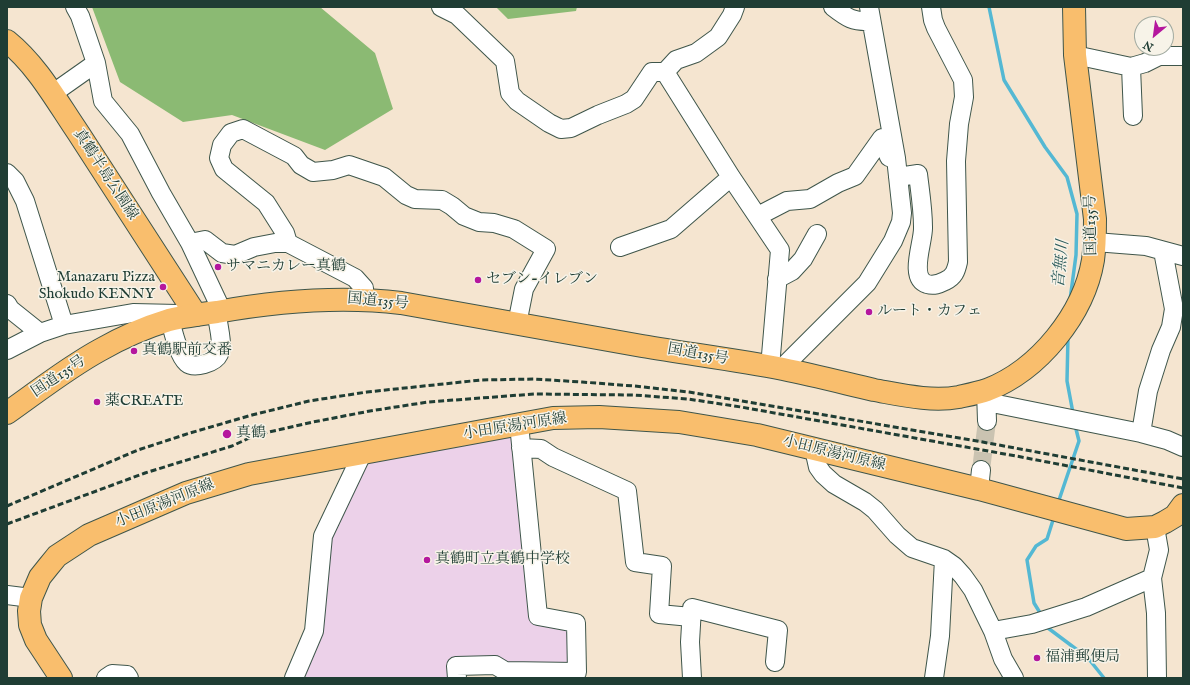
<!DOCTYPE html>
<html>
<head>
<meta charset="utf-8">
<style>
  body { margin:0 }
  #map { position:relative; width:1190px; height:685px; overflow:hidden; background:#f5e5d0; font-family:"IM FELL English",serif }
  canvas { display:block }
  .frame { position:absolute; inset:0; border:8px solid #1f3d34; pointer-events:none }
  .north { position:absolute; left:1134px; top:16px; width:40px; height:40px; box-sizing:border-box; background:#f7f3e8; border:1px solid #a1aaa0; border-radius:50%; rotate:209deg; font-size:11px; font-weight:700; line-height:16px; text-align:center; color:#1f3d34 }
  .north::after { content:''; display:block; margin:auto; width:14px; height:18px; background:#b5179e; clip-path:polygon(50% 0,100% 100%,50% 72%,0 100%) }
</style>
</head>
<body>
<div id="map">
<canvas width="1190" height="685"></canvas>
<div class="frame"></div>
<div class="north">N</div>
</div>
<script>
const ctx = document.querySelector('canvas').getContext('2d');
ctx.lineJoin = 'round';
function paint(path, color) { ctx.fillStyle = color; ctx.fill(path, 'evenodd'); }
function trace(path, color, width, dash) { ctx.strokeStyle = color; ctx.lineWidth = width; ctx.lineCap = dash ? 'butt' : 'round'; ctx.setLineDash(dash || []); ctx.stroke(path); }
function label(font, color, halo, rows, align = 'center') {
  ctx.font = font + ' "IM FELL English","Noto Serif JP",serif'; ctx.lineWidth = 3; ctx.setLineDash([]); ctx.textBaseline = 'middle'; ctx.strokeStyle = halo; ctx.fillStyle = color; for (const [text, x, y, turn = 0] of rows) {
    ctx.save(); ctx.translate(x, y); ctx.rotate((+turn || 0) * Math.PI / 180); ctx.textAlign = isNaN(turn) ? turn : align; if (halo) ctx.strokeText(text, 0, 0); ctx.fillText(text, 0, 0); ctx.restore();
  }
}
paint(new Path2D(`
  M 513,434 L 535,615 L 569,623 L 574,664 L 493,663 L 455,678 L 298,678 L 326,538 L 366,460 Z`), '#ecd1e9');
paint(new Path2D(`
  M 92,7 L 320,7 L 375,53 L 393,109 L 325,150 L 232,115 L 183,122 L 120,82 Z
  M 496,7 L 577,7 L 576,11 L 508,19 Z`), '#8bba73');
trace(new Path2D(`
  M 989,7 L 1004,80 L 1045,147 L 1067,177 L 1077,214 L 1076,255 L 1070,300
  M 1068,336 L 1067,381 L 1073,413
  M 1058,503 L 1079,441 L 1075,425
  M 1042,616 L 1034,603 L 1027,560 L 1036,546 L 1047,539 L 1054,517
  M 1046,625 L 1048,628 L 1088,658 L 1104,678`), '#54b8d3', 3.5);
trace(new Path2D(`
  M 981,470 L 987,421`), '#cac3b1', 18, [18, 9]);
const minor = new Path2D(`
  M 75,7 L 80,16 L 96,63 L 103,101 L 130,134 L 161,193 L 190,243 L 222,311
  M 441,7 L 457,15 L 505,61 L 510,93 L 517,101 L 549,123 L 561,129 L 571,128 L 598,115 L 626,104 L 634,99 L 652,72 L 665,72 L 731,177 L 780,250 L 770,367
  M 833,7 C 847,18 853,22 871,21
  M 1075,55 L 1131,67 L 1145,63 L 1159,56 L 1183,56
  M 1131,67 L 1133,116
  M 665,72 L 676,60 L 696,53 L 718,37 L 732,15 L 735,7
  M 52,94 L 96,63
  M 7,173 L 15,181 L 25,201 L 64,325
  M 898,177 L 918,174 C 920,191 923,209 923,227 C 924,241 908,278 927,284 C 934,286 939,284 945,281 C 954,277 956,271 958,262 L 956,161 L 959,124 L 964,97 L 963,80 L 936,28 L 933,20 L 931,7
  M 758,216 L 787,201 L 810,199 L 838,183 L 855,176 L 882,138 L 889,157
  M 1095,242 L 1146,246 L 1183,256
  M 190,243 L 205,240 L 222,253 L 235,255 L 254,247 L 275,243 L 288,243 L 355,278 L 364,288 L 363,299
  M 288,243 L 285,233 L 266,203 L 224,169 L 219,158 L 222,145 L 231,133 L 243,129 L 294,156 L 301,165 L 313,172 L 333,170 L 349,165 L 384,177 L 406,195 L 415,199 L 442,200 L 452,206 L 464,216 L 479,222 L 494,223 L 514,229 L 546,249 L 524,289 L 517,324
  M 620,247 L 671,229 L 731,177
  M 777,279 L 792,271 L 803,259 L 817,234
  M 7,304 L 10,309 L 40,333
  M 170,320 C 173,331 178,355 187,363 C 194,369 215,363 219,354 C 220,352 221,348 221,345 C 221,335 218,322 216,312
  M 7,350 L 40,333 L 64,325 L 133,313 L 178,314
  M 781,369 L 867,283 L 893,241 L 901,222 L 902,213 L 896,158 L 869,7
  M 986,391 L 987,421
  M 987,402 L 1141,433 L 1167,440 L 1183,447
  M 1141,433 L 1148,391 L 1161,350 L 1171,327 L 1174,309 L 1163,251
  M 521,448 L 541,449 L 553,457 L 627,491 L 635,562 L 662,566 L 659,614 L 691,617
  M 814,449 L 818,467 L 823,474 L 834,484 L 865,502 L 875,510 L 897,535 L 912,548 L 944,559 L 954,566 L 963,576 L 973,590 L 993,631 L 1003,659 L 1014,678
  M 979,489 L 981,470
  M 1155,527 L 1159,550 L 1152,578 L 1156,613 L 1157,678
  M 7,595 L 31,598
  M 993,631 L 1032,624 L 1086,607 L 1152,578
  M 106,678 L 112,674 L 127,675 L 129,678
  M 294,678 L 314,631 L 323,536 L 363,452
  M 457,678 L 456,666 L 495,665 L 505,671 L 577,672 L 576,623 L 538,616 L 519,424
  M 692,678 L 690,642 L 692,608 L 778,630 L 775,662
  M 934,678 L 940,636 L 944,559`);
const major = new Path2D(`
  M 7,41 C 38,66 57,102 79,134 C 118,194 157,254 196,315
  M 61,678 L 36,640 L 30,625 L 29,611 L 31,598 L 40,577 L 48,567 L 57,556 L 89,535 L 186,493 L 249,474 L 553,418 L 599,417 L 679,422 L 757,435 L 979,489 L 1126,529 L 1155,527 L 1165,522 L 1175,516 L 1183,505`);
const highway = new Path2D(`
  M 7,413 C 37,392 67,368 100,350 C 121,338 146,327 169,320 C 185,316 201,314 217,312 C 278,301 340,296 401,303 C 481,317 562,332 642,346 C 689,354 736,360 783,369 C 813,375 844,383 874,390 C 902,395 931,402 959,397 C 968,395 978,393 987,390 C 1039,370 1084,314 1093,260 C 1095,246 1095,233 1095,219 L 1075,55 L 1074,7`);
trace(minor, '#3f564b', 20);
trace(major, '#3f564b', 24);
trace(highway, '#3f564b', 24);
trace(minor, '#fff', 18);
trace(major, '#f9be6d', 22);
trace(highway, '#f9be6d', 22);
trace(new Path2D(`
  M 7,506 L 138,450 L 190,433 L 252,415 L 309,401 L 367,392 L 481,380 L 534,379 L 582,382 L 634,386 L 689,392 L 977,441 L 1183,479
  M 7,524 L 145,473 L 232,446 L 256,435 L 313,422 L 370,411 L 428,402 L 534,394 L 634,395 L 688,399 L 741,407 L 1016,456 L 1183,488`), '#1f3d34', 3, [6, 3]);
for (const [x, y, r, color] of [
  [218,267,4,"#b5179e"],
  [478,280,4,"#b5179e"],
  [163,287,4,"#b5179e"],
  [869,312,4,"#b5179e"],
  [134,351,4,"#b5179e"],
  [97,402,4,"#b5179e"],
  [227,434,5,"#b5179e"],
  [427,560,4,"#b5179e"],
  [1037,658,4,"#b5179e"]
]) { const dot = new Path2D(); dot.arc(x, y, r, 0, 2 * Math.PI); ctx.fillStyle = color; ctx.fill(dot); trace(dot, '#f7f3e8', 1.5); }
label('15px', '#1f3d34', '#f7f3e8', [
  ["真鶴半島公園線",105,175,57],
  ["国道135号",1092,225,-91],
  ["国道135号",378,302,5],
  ["国道135号",698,355,10],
  ["国道135号",59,377,-34],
  ["小田原湯河原線",515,427,-9],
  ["小田原湯河原線",834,454,14],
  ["小田原湯河原線",165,504,-22]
]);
label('15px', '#1f3d34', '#f7f3e8', [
  ["サマニカレー真鶴",226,267],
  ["Manazaru Pizza",155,278,"right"],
  ["Shokudo KENNY",155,295,"right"],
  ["セブン-イレブン",486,280],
  ["ルート・カフェ",877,312],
  ["真鶴駅前交番",142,351],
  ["薬CREATE",105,402],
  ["真鶴",236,434],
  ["真鶴町立真鶴中学校",435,560],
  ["福浦郵便局",1045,658]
], 'left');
label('italic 16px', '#2c5c5c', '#f7f3e8', [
  ["音無川",1062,264,-84]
]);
</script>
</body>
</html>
